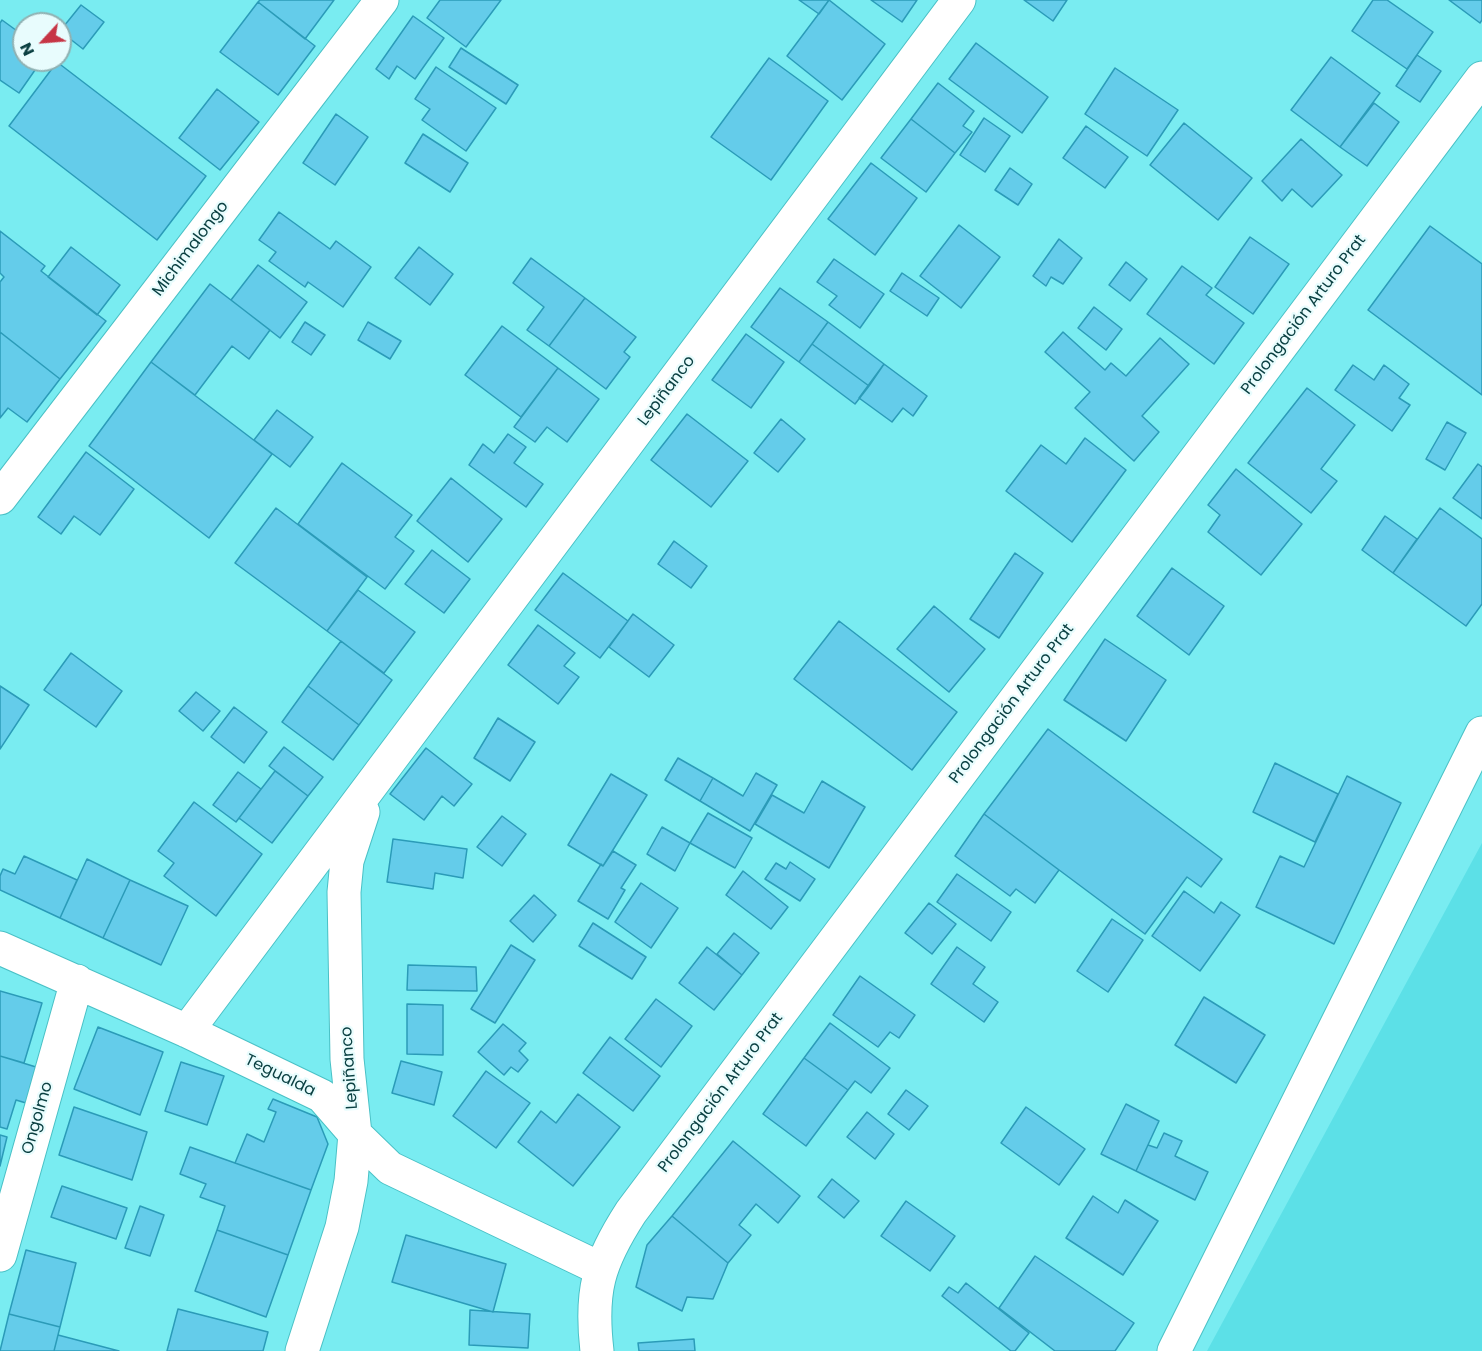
<!DOCTYPE html>
<html>
<head>
<meta charset="utf-8">
<style>
  body { margin:0 }
  #map { position:relative; width:1482px; height:1351px; overflow:hidden; background:#79ecf1; font-family:Poppins,sans-serif }
  canvas { display:block }
  .north { position:absolute; left:12px; top:12px; width:60px; height:60px; box-sizing:border-box; background:#e8fcfd; border:2px solid #90b1b2; border-radius:50%; rotate:244deg; font-size:16px; font-weight:700; line-height:24px; text-align:center; color:#0b4042 }
  .north::after { content:''; display:block; margin:auto; width:21px; height:27px; background:#c63545; clip-path:polygon(50% 0,100% 100%,50% 72%,0 100%) }
</style>
</head>
<body>
<div id="map">
<canvas width="1482" height="1351"></canvas>
<div class="north">N</div>
</div>
<script>
const ctx = document.querySelector('canvas').getContext('2d');
ctx.lineJoin = 'round';
function paint(path, color) { ctx.fillStyle = color; ctx.fill(path, 'evenodd'); }
function trace(path, color, width, dash) { ctx.strokeStyle = color; ctx.lineWidth = width; ctx.lineCap = dash ? 'butt' : 'round'; ctx.setLineDash(dash || []); ctx.stroke(path); }
function label(font, color, halo, rows, align = 'center') {
  ctx.font = font + ' Poppins,sans-serif'; ctx.lineWidth = 4.5; ctx.setLineDash([]); ctx.textBaseline = 'middle'; ctx.strokeStyle = halo; ctx.fillStyle = color; for (const [text, x, y, turn = 0] of rows) {
    ctx.save(); ctx.translate(x, y); ctx.rotate((+turn || 0) * Math.PI / 180); ctx.textAlign = isNaN(turn) ? turn : align; if (halo) ctx.strokeText(text, 0, 0); ctx.fillText(text, 0, 0); ctx.restore();
  }
}
paint(new Path2D(`
  M 1482,843 L 1482,1351 L 1207,1351 Z`), '#5ce0e7');
const building = new Path2D(`
  M 260,0 L 334,0 L 305,39 L 258,2 Z
  M 440,0 L 501,0 L 466,47 L 427,18 Z
  M 799,0 L 829,0 L 819,14 Z
  M 829,0 L 885,44 L 842,100 L 787,56 Z
  M 871,0 L 917,0 L 902,22 Z
  M 1024,0 L 1067,0 L 1053,21 Z
  M 1373,0 L 1387,0 L 1433,32 L 1407,69 L 1352,31 Z
  M 1449,0 L 1482,0 L 1482,20 L 1480,23 Z
  M 258,2 L 315,46 L 278,95 L 220,52 Z
  M 81,5 L 104,22 L 83,49 L 60,31 Z
  M 413,16 L 444,38 L 415,79 L 397,66 L 389,79 L 376,69 Z
  M 2,20 L 24,36 L 24,60 L 42,60 L 19,93 L 0,80 L 0,23 Z
  M 976,43 L 1048,97 L 1022,133 L 949,79 Z
  M 461,48 L 518,85 L 506,104 L 449,67 Z
  M 1417,55 L 1441,71 L 1420,102 L 1396,86 Z
  M 1331,57 L 1380,93 L 1340,147 L 1291,110 Z
  M 769,58 L 828,101 L 771,180 L 711,137 Z
  M 57,62 L 206,176 L 157,240 L 9,126 Z
  M 436,67 L 496,108 L 466,151 L 422,120 L 430,109 L 415,99 Z
  M 1115,68 L 1178,110 L 1147,156 L 1085,114 Z
  M 938,83 L 974,111 L 963,126 L 972,132 L 955,153 L 911,119 Z
  M 217,89 L 259,122 L 220,170 L 179,138 Z
  M 1374,103 L 1399,122 L 1367,166 L 1340,147 Z
  M 336,114 L 368,137 L 335,185 L 303,163 Z
  M 984,118 L 1010,136 L 985,172 L 960,155 Z
  M 911,119 L 955,153 L 926,192 L 881,158 Z
  M 1184,123 L 1252,178 L 1218,220 L 1150,165 Z
  M 1086,126 L 1128,157 L 1105,188 L 1063,158 Z
  M 423,134 L 468,163 L 450,192 L 405,163 Z
  M 1301,139 L 1342,175 L 1312,207 L 1292,189 L 1282,201 L 1262,181 Z
  M 871,163 L 917,198 L 875,255 L 828,219 Z
  M 1010,168 L 1032,184 L 1018,205 L 995,190 Z
  M 279,212 L 330,249 L 336,241 L 371,267 L 343,307 L 308,282 L 305,287 L 269,261 L 276,252 L 259,240 Z
  M 959,225 L 1000,257 L 961,308 L 920,276 Z
  M 1430,226 L 1482,264 L 1482,395 L 1368,310 Z
  M 0,231 L 45,266 L 41,271 L 106,321 L 60,379 L 0,332 L 0,282 L 4,277 L 0,273 Z
  M 1250,237 L 1289,264 L 1253,314 L 1215,287 Z
  M 1059,239 L 1082,258 L 1063,284 L 1051,277 L 1046,286 L 1033,276 Z
  M 71,247 L 120,285 L 97,315 L 48,277 Z
  M 419,247 L 453,274 L 430,305 L 395,278 Z
  M 531,258 L 585,298 L 549,346 L 527,330 L 544,307 L 513,283 Z
  M 834,259 L 884,294 L 860,328 L 829,305 L 837,296 L 817,282 Z
  M 1126,262 L 1147,279 L 1130,301 L 1109,285 Z
  M 258,265 L 307,302 L 280,338 L 231,300 Z
  M 1182,266 L 1212,288 L 1206,295 L 1244,323 L 1214,364 L 1147,314 Z
  M 902,273 L 939,298 L 927,316 L 890,291 Z
  M 210,284 L 270,330 L 249,359 L 232,346 L 195,395 L 151,362 Z
  M 780,288 L 828,322 L 799,362 L 751,327 Z
  M 585,298 L 636,337 L 624,352 L 630,357 L 606,389 L 549,346 Z
  M 1094,307 L 1122,329 L 1106,350 L 1078,328 Z
  M 305,322 L 325,335 L 311,355 L 292,342 Z
  M 368,322 L 401,341 L 390,359 L 358,340 Z
  M 828,322 L 884,364 L 869,386 L 812,344 Z
  M 502,326 L 558,368 L 521,417 L 465,375 Z
  M 0,332 L 60,379 L 27,422 L 8,408 L 0,418 Z
  M 1063,332 L 1105,370 L 1111,363 L 1126,376 L 1160,338 L 1189,364 L 1142,416 L 1159,432 L 1134,461 L 1075,408 L 1090,392 L 1045,352 Z
  M 746,334 L 784,362 L 751,408 L 712,380 Z
  M 812,344 L 869,386 L 855,404 L 799,362 Z
  M 151,362 L 272,454 L 209,538 L 89,446 Z
  M 884,364 L 927,396 L 913,416 L 903,408 L 892,422 L 859,398 Z
  M 1353,365 L 1374,380 L 1384,365 L 1409,384 L 1399,398 L 1410,405 L 1392,431 L 1335,390 Z
  M 558,368 L 599,399 L 567,442 L 547,427 L 535,442 L 514,427 Z
  M 1307,388 L 1355,425 L 1321,469 L 1337,481 L 1311,513 L 1248,463 Z
  M 277,410 L 313,437 L 290,467 L 254,440 Z
  M 687,414 L 748,461 L 711,507 L 651,460 Z
  M 781,419 L 805,439 L 778,472 L 754,453 Z
  M 1447,422 L 1466,433 L 1445,470 L 1426,459 Z
  M 508,434 L 526,447 L 514,463 L 543,484 L 526,507 L 469,465 L 483,444 L 494,453 Z
  M 1085,438 L 1126,470 L 1072,542 L 1006,491 L 1041,445 L 1066,464 Z
  M 86,452 L 134,489 L 100,535 L 74,516 L 61,534 L 38,517 Z
  M 342,463 L 412,515 L 395,537 L 414,551 L 385,589 L 298,524 Z
  M 1478,464 L 1482,467 L 1482,519 L 1453,498 Z
  M 1236,469 L 1302,524 L 1261,575 L 1208,532 L 1220,515 L 1208,505 Z
  M 451,478 L 502,519 L 468,562 L 417,521 Z
  M 276,508 L 367,577 L 327,631 L 235,563 Z
  M 1440,508 L 1482,539 L 1482,604 L 1466,626 L 1393,573 Z
  M 1385,516 L 1417,539 L 1393,573 L 1362,550 Z
  M 674,541 L 707,566 L 691,588 L 658,564 Z
  M 432,550 L 470,579 L 444,613 L 405,584 Z
  M 1015,553 L 1043,573 L 999,638 L 970,619 Z
  M 1172,568 L 1224,606 L 1189,655 L 1137,616 Z
  M 563,573 L 628,621 L 600,658 L 535,610 Z
  M 358,590 L 415,632 L 384,673 L 327,631 Z
  M 934,606 L 985,649 L 949,692 L 897,649 Z
  M 633,614 L 674,645 L 649,677 L 609,647 Z
  M 839,621 L 957,712 L 912,770 L 794,679 Z
  M 538,625 L 575,653 L 564,666 L 579,677 L 558,704 L 508,665 Z
  M 1105,639 L 1166,680 L 1126,741 L 1064,700 Z
  M 341,641 L 392,680 L 359,725 L 308,686 Z
  M 71,653 L 122,691 L 96,727 L 44,690 Z
  M 0,686 L 29,705 L 0,749 Z
  M 308,686 L 359,725 L 333,760 L 282,722 Z
  M 196,692 L 220,711 L 203,731 L 179,711 Z
  M 234,707 L 267,732 L 244,763 L 211,737 Z
  M 498,718 L 535,742 L 510,781 L 474,758 Z
  M 1048,729 L 1222,859 L 1201,887 L 1187,877 L 1145,934 L 984,814 Z
  M 284,747 L 323,777 L 308,796 L 269,766 Z
  M 426,748 L 472,784 L 454,806 L 442,796 L 424,820 L 390,794 Z
  M 678,758 L 713,778 L 700,801 L 665,780 Z
  M 1275,763 L 1338,794 L 1315,842 L 1253,812 Z
  M 275,771 L 308,796 L 272,843 L 239,818 Z
  M 238,772 L 261,789 L 236,822 L 213,805 Z
  M 756,773 L 777,785 L 750,831 L 700,801 L 713,778 L 743,796 Z
  M 611,774 L 647,795 L 603,866 L 568,845 Z
  M 1347,776 L 1401,803 L 1334,944 L 1256,907 L 1280,856 L 1304,867 Z
  M 822,781 L 865,807 L 829,868 L 755,824 L 772,795 L 804,813 Z
  M 194,802 L 262,854 L 216,916 L 164,876 L 174,863 L 158,851 Z
  M 708,813 L 752,838 L 735,868 L 690,843 Z
  M 984,814 L 1059,870 L 1035,903 L 1016,889 L 1010,896 L 955,856 Z
  M 502,816 L 526,834 L 502,866 L 477,847 Z
  M 662,827 L 690,843 L 675,871 L 647,854 Z
  M 393,839 L 467,849 L 463,878 L 435,873 L 433,889 L 387,882 Z
  M 613,851 L 636,865 L 621,888 L 625,890 L 608,919 L 578,901 L 601,864 L 603,866 Z
  M 24,856 L 77,880 L 60,918 L 0,890 L 0,876 L 3,869 L 15,874 Z
  M 87,859 L 130,880 L 103,938 L 60,918 Z
  M 790,862 L 815,879 L 800,901 L 765,879 L 776,863 L 786,869 Z
  M 743,871 L 788,907 L 771,929 L 726,895 Z
  M 957,874 L 1011,912 L 991,941 L 937,902 Z
  M 130,880 L 188,906 L 161,965 L 103,938 Z
  M 641,883 L 678,908 L 651,948 L 615,922 Z
  M 1184,891 L 1214,913 L 1221,902 L 1240,915 L 1200,971 L 1152,936 Z
  M 534,895 L 556,915 L 533,942 L 510,921 Z
  M 929,903 L 956,924 L 932,954 L 905,933 Z
  M 1112,919 L 1143,940 L 1108,992 L 1077,971 Z
  M 593,923 L 646,957 L 632,979 L 579,946 Z
  M 734,933 L 759,953 L 742,975 L 717,954 Z
  M 511,945 L 535,960 L 495,1023 L 471,1009 Z
  M 707,947 L 742,975 L 714,1010 L 679,983 Z
  M 957,947 L 985,967 L 973,984 L 998,1002 L 984,1022 L 931,984 Z
  M 408,965 L 476,967 L 477,991 L 407,990 Z
  M 860,976 L 915,1015 L 899,1038 L 890,1032 L 878,1047 L 833,1015 Z
  M 0,991 L 42,1003 L 24,1063 L 0,1056 Z
  M 1204,997 L 1265,1035 L 1236,1083 L 1175,1045 Z
  M 656,999 L 692,1026 L 661,1067 L 625,1039 Z
  M 407,1004 L 443,1005 L 443,1055 L 407,1054 Z
  M 830,1023 L 890,1068 L 871,1093 L 855,1081 L 848,1090 L 804,1058 Z
  M 503,1024 L 526,1043 L 519,1051 L 528,1060 L 518,1072 L 511,1067 L 504,1075 L 478,1052 Z
  M 98,1027 L 163,1052 L 140,1115 L 74,1089 Z
  M 610,1037 L 660,1076 L 633,1111 L 583,1073 Z
  M 0,1056 L 36,1067 L 26,1103 L 16,1100 L 7,1129 L 0,1127 Z
  M 804,1058 L 848,1090 L 806,1146 L 763,1114 Z
  M 401,1061 L 442,1072 L 434,1105 L 392,1093 Z
  M 181,1062 L 224,1076 L 207,1125 L 165,1111 Z
  M 486,1071 L 530,1103 L 496,1148 L 453,1116 Z
  M 906,1090 L 928,1106 L 909,1130 L 888,1114 Z
  M 578,1094 L 620,1127 L 573,1186 L 518,1142 L 541,1111 L 556,1123 Z
  M 273,1099 L 317,1117 L 328,1144 L 311,1190 L 235,1163 L 247,1134 L 264,1142 L 276,1112 L 268,1109 Z
  M 1126,1104 L 1159,1121 L 1136,1171 L 1101,1154 Z
  M 74,1107 L 147,1132 L 132,1180 L 59,1155 Z
  M 1026,1107 L 1085,1149 L 1059,1185 L 1001,1143 Z
  M 867,1112 L 894,1134 L 875,1159 L 847,1137 Z
  M 1164,1133 L 1182,1141 L 1175,1156 L 1208,1172 L 1195,1200 L 1136,1171 L 1148,1145 L 1157,1148 Z
  M 0,1135 L 7,1137 L 0,1166 Z
  M 733,1141 L 800,1196 L 778,1223 L 756,1204 L 739,1225 L 751,1235 L 728,1263 L 672,1216 Z
  M 190,1147 L 311,1190 L 288,1255 L 217,1230 L 225,1206 L 200,1197 L 206,1184 L 180,1174 Z
  M 832,1179 L 859,1201 L 844,1218 L 818,1197 Z
  M 62,1186 L 127,1208 L 116,1239 L 51,1217 Z
  M 1093,1196 L 1118,1213 L 1125,1200 L 1158,1221 L 1123,1275 L 1066,1238 Z
  M 906,1201 L 955,1236 L 930,1271 L 881,1236 Z
  M 140,1206 L 164,1215 L 150,1256 L 125,1248 Z
  M 672,1216 L 728,1263 L 713,1299 L 687,1297 L 682,1311 L 636,1287 L 647,1245 Z
  M 217,1230 L 288,1255 L 266,1317 L 195,1291 Z
  M 406,1235 L 506,1264 L 493,1312 L 392,1282 Z
  M 26,1250 L 76,1263 L 60,1327 L 9,1314 Z
  M 1035,1256 L 1134,1323 L 1115,1351 L 1055,1351 L 999,1308 Z
  M 966,1283 L 1029,1333 L 1015,1351 L 1011,1351 L 942,1296 L 949,1287 L 958,1293 Z
  M 178,1309 L 268,1332 L 263,1351 L 167,1351 Z
  M 470,1310 L 530,1314 L 528,1348 L 469,1345 Z
  M 9,1314 L 60,1327 L 54,1351 L 0,1351 Z
  M 58,1335 L 119,1351 L 54,1351 Z
  M 694,1339 L 695,1351 L 639,1351 L 638,1343 Z`);
paint(building, '#64ccea');
trace(building, '#2b9bb8', 1.5);
const minor = new Path2D(`
  M 0,498 L 382,0
  M 0,948 L 187,1031 L 322,1096 L 355,1134 L 390,1168 L 601,1269
  M 187,1031 L 959,0
  M 0,1255 L 77,981
  M 302,1351 L 342,1227 L 351,1181 L 355,1134 L 347,1059 L 344,892 L 347,861 L 363,812
  M 597,1351 C 590,1291 598,1263 631,1212 L 1482,78
  M 1174,1351 L 1482,733`);
trace(minor, '#4ac1c6', 35);
trace(minor, '#fff', 33);
label('16px', '#0b4042', '#e8fcfd', [
  ["Michimalongo",191,249,-53],
  ["Prolongación Arturo Prat",1304,315,-53],
  ["Lepiñanco",667,391,-53],
  ["Prolongación Arturo Prat",1012,704,-53],
  ["Lepiñanco",350,1068,-94],
  ["Tegualda",280,1076,26],
  ["Prolongación Arturo Prat",721,1093,-53],
  ["Ongolmo",38,1118,-74]
]);
</script>
</body>
</html>
